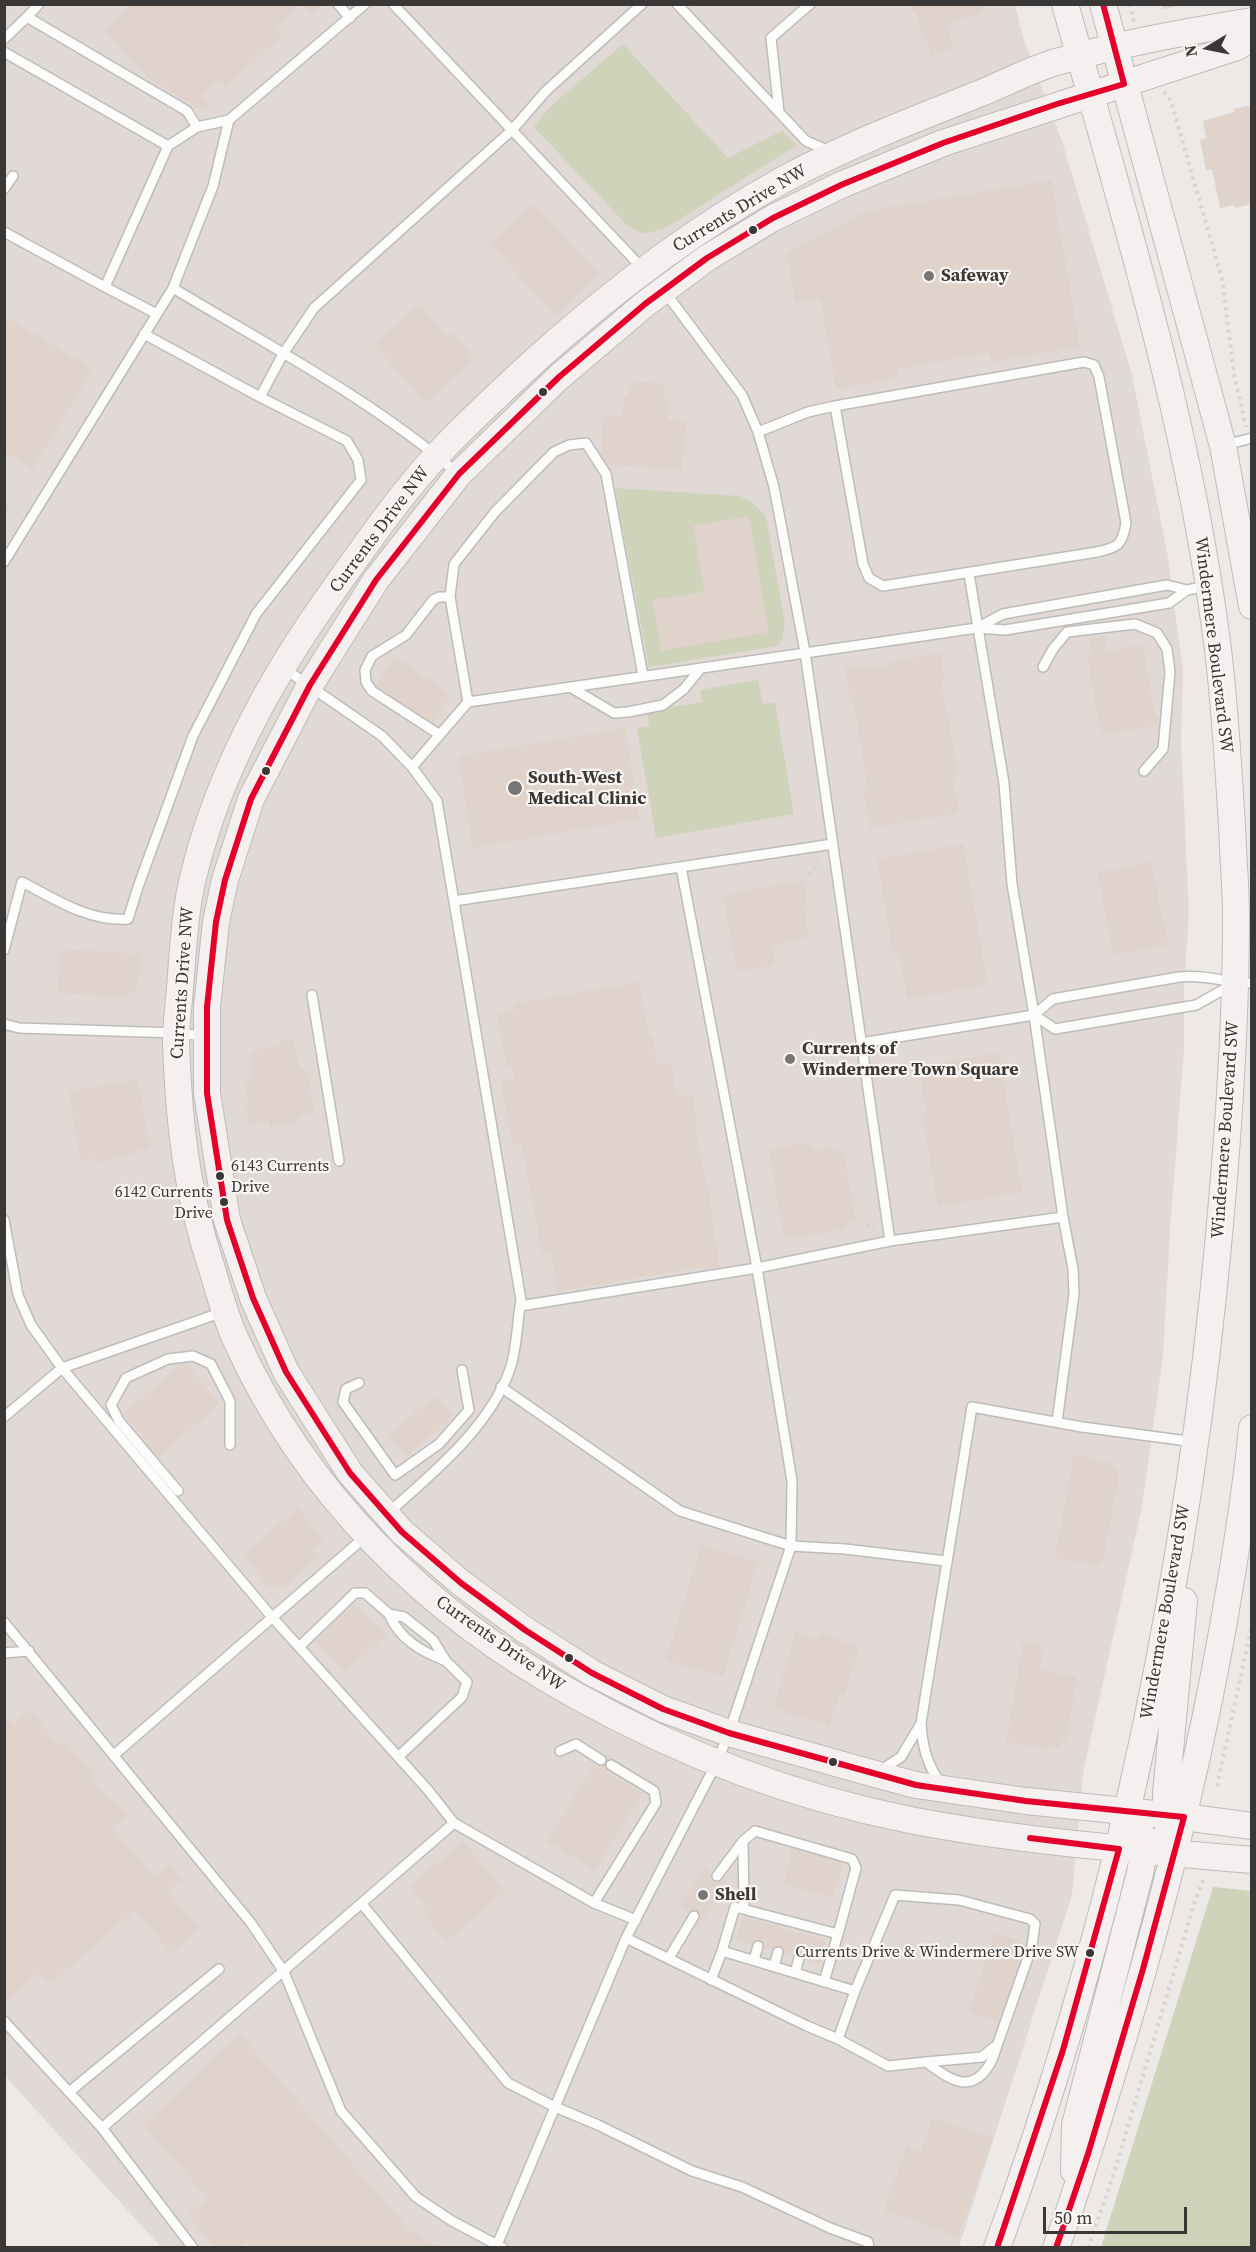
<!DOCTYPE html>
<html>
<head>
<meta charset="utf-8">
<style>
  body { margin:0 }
  #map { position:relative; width:1256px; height:2252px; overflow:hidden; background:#ece9e7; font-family:"Source Serif 4",serif }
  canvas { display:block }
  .frame { position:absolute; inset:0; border:6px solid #3a3837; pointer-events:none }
  .north { position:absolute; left:1178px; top:18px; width:60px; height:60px; -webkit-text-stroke:4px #faf6f4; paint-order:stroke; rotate:260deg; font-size:16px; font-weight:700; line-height:24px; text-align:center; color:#3a3837 }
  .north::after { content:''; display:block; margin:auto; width:21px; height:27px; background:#3a3837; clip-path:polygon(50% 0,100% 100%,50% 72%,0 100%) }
  .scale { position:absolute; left:1043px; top:2207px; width:144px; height:27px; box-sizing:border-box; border:3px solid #3a3837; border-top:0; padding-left:8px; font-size:18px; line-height:21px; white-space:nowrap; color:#3a3837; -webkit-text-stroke:4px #faf6f4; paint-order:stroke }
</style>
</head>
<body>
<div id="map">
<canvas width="1256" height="2252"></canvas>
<div class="frame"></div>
<div class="north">N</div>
<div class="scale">50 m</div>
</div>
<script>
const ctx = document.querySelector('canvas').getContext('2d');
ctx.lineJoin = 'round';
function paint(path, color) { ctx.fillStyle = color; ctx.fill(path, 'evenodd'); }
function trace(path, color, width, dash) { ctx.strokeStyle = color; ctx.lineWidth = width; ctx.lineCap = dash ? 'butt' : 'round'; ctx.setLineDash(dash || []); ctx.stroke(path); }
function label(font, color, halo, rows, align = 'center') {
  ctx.font = font + ' "Source Serif 4",serif'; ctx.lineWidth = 4.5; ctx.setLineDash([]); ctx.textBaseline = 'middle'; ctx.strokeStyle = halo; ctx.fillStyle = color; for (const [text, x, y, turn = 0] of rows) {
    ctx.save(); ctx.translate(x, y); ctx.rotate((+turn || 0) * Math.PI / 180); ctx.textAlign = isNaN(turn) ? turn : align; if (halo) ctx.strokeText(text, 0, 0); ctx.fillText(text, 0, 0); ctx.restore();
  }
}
paint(new Path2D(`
  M 5,5 L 1015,5 L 1024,40 L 1063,144 L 1132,375 L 1167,552 L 1183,671 L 1181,742 L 1189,913 L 1184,989 L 1184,1048 L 1170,1230 L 1163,1356 L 1142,1506 L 1083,1773 L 1072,1895 L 959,2247 L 161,2247 L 5,2076 Z`), '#e0d9d5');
paint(new Path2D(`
  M 623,44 L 728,158 L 782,131 L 797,145 L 664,229 L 642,234 L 626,224 L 534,127 L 550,107 Z
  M 615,488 L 740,496 L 753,503 L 766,517 L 785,624 L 782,639 L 778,646 L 649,667 Z
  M 758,680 L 763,704 L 775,703 L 794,814 L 656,838 L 637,728 L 649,726 L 647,711 L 702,702 L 700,690 Z
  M 1213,1887 L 1251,1891 L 1251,2247 L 1101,2247 Z`), '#ced3ba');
paint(new Path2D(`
  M 132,4 L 300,4 L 275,28 L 282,35 L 226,88 L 219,80 L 202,96 L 210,105 L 202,111 L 149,78 L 104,30 Z
  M 302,4 L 321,4 L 311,14 Z
  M 909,4 L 981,4 L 984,13 L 950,23 L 951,25 L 947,27 L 953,50 L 930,56 L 925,34 L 923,35 L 915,12 L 912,13 Z
  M 1161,4 L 1179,4 L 1179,6 L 1162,9 Z
  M 1252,105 L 1252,204 L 1234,208 L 1234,205 L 1220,208 L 1212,169 L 1206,170 L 1200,140 L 1206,138 L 1203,121 L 1234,112 L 1234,109 Z
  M 1051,180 L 1080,347 L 991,362 L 989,353 L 898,369 L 899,378 L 836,389 L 820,298 L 795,303 L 787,253 L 867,211 Z
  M 533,203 L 599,274 L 556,315 L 489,243 Z
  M 419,305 L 447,337 L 452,332 L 471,354 L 467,358 L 471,362 L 426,402 L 374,345 Z
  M 4,316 L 93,369 L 33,469 L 4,452 Z
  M 630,381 L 665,384 L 664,399 L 668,399 L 667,420 L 686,421 L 682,470 L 600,464 L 604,415 L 622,416 L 624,395 L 628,396 Z
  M 4,499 L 11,504 L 4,515 Z
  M 749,516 L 769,632 L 661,651 L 652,600 L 704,592 L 693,526 Z
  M 1105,636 L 1108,651 L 1143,645 L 1155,716 L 1158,715 L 1160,725 L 1101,735 L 1087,655 L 1093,654 L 1090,639 Z
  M 940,653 L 945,682 L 941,682 L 955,755 L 957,777 L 953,778 L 959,813 L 870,828 L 864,791 L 868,790 L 853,698 L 850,698 L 845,669 L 872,665 L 873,669 L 887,667 L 887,662 Z
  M 395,657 L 451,694 L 432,724 L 376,686 Z
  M 625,728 L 640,819 L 473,848 L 458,756 Z
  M 963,844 L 988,985 L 907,999 L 899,952 L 893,954 L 877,859 Z
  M 1151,862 L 1168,945 L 1113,955 L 1098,873 Z
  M 803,880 L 808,907 L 804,908 L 809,938 L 772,945 L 775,965 L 737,972 L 723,895 Z
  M 61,949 L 141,954 L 138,986 L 132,993 L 123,997 L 58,993 Z
  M 639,982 L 649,1038 L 653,1038 L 657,1065 L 671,1063 L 677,1096 L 692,1094 L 697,1123 L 694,1124 L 713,1215 L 711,1215 L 720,1267 L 707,1269 L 706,1266 L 558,1292 L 551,1251 L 542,1252 L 521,1142 L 512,1144 L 501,1081 L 514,1079 L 512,1067 L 507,1068 L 497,1014 L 515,1011 L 513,1004 Z
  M 293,1039 L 300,1069 L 305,1068 L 306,1073 L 308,1072 L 311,1089 L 307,1090 L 308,1097 L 311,1097 L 314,1113 L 298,1116 L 299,1122 L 270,1128 L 269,1121 L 250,1125 L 246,1106 L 250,1106 L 244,1080 L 253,1078 L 251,1051 L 280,1045 L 280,1041 Z
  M 999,1053 L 1022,1192 L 938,1207 L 922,1114 L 927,1114 L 918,1066 Z
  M 138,1079 L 150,1149 L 134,1151 L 135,1155 L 95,1162 L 94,1158 L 80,1161 L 69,1091 Z
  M 811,1142 L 812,1150 L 832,1147 L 832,1150 L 843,1149 L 856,1222 L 845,1223 L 846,1229 L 784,1239 L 769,1149 Z
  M 183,1361 L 220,1403 L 159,1457 L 155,1452 L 146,1460 L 138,1451 L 148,1442 L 124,1414 Z
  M 435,1395 L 453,1416 L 407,1457 L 389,1436 Z
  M 1081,1455 L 1091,1457 L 1090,1459 L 1111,1463 L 1119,1474 L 1103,1560 L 1096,1565 L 1055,1558 L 1072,1466 L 1070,1466 L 1072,1456 L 1080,1457 Z
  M 298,1508 L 324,1541 L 312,1550 L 317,1557 L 285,1587 L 268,1587 L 244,1555 Z
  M 701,1545 L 758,1562 L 723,1677 L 666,1660 Z
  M 353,1605 L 387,1634 L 346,1672 L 316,1642 L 345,1610 L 347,1611 Z
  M 795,1632 L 819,1639 L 821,1633 L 859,1647 L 844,1695 L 840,1694 L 829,1726 L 774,1709 Z
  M 1023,1642 L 1044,1646 L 1040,1670 L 1077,1676 L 1066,1741 L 1062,1740 L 1060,1748 L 1051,1746 L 1050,1749 L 1006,1742 Z
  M 31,1710 L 58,1746 L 64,1740 L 94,1774 L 89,1778 L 110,1801 L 113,1798 L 128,1815 L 113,1829 L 155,1878 L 169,1865 L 181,1880 L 167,1891 L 199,1928 L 171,1953 L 135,1910 L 50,1984 L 40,1972 L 4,2003 L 4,1712 L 14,1724 Z
  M 606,1753 L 615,1758 L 607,1772 L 642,1793 L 595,1871 L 547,1841 L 594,1765 L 597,1767 Z
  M 463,1841 L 505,1892 L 446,1941 L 421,1911 L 427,1906 L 410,1886 Z
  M 792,1845 L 802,1848 L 802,1851 L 843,1862 L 833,1898 L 783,1884 L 791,1857 L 789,1857 Z
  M 704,1868 L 726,1882 L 702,1921 L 680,1907 Z
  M 743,1917 L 826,1940 L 820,1964 L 736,1940 Z
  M 995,1933 L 1028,1944 L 1002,2023 L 969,2012 Z
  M 240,2034 L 409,2230 L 439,2248 L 252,2248 L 247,2241 L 239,2248 L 216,2248 L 188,2215 L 208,2198 L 143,2125 Z
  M 933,2117 L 993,2138 L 958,2237 L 884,2210 L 907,2146 L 921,2151 Z`), '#e0d3cc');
const lane = new Path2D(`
  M 39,4 L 27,17 L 187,111 L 197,127 L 229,120
  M 338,4 L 350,18
  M 393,4 L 643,269
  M 677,4 L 806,141 L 829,151
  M 4,39 L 27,17
  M 4,52 L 168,146
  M 779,112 L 771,38 L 810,4
  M 4,189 L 13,176
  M 4,232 L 105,287
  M 173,288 C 269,346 371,399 457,473
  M 665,292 L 742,395 L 758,432 L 774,487 L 805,652 L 890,1241
  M 157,314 L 105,287 L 168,146 L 197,127
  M 144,334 L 260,397
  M 758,432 L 808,412 L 835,406 L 1084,362 L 1094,365 L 1099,377 L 1126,523 C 1122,546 1118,547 1097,552 L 883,586 L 869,578 L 863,564 L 835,406
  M 1225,445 L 1252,438
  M 4,562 L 173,288 L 213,186 L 229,120 L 365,4
  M 977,628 L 1003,614 L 1167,585 L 1187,590 L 1208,586
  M 1043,667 L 1053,649 L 1067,632 L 1135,624 L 1157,633 L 1167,649 L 1170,672 L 1163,749 L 1144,771
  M 285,669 L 382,736 L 412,767 L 437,801 L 521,1300 C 517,1322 517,1349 510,1369 C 490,1427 432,1474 388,1513
  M 570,687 L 614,713 L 628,712 L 663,705 L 684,689 L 701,668
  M 468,702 L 450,597 L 454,564 L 495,512 L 554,452 L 569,445 L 586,443 L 606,474 L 643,676
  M 440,735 L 372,691 L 366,682 L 365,670 L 372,656 L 406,635 L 433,600 L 439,597 L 450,597
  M 412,767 L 468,702 L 977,628 L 1005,630 L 1169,603 L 1187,590
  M 454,901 L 833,844
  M 4,950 L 22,882 C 55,899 89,922 128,919 L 138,887 L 193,736 L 256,614 L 361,480 L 358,460 L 347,441 L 260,397 L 283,354 L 314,308 L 512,130 L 546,91 L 642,4
  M 312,995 L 339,1161
  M 1034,1015 L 1055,1029 L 1196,1005 L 1230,986
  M 4,1024 L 19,1028 L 176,1033 L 204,1036
  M 861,1043 L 1034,1015 L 1053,999 L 1179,977 C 1206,974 1225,983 1252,983
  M 4,1220 L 18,1295 L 31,1325 L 62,1368 L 272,1617 L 428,1790 L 454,1823 L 594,1903 L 636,1920
  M 520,1306 L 757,1268 L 890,1241 L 1063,1217 L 1034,1015 L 1012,884 L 1004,783 L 969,574
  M 359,1383 L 346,1389 L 343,1402 L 395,1475 L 439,1444 L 469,1410 L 462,1370
  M 501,1387 L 680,1511 L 791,1546 L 845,1549 L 946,1561
  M 4,1417 L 62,1368 L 223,1312
  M 1057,1422 L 1074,1294 L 1073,1269 L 1063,1217
  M 178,1491 L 119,1421 L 111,1405 L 126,1378 L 168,1359 L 193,1356 L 211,1364 L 230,1401 L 230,1445
  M 389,1614 C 399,1639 422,1652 446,1661
  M 4,1622 L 251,1923 L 284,1972 L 341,2111 L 416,2197 L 452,2221 L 503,2248
  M 299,1647 L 355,1593 L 365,1593 L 389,1614 L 404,1617 L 433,1640 L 446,1661 L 467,1682 L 462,1697 L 398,1757
  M 4,1653 L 29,1651
  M 560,1751 L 576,1744 L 601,1760
  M 114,1755 L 366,1536
  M 881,1770 L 901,1757 L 920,1725
  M 941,1783 C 927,1766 922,1745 921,1723 L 972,1407 L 1082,1427 L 1195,1442
  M 717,1876 L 743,1841
  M 594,1903 L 656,1803 L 654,1791 L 611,1765
  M 362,1904 L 508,2083 L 555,2107 L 598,2125 L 692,2171 L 742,2187 L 830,2228 L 868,2242 L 869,2248
  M 744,1909 L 743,1841 L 755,1831 L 852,1859 L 856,1868 L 838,1934
  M 626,1938 L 807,2026 L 838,2039 L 888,2066 L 926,2062 C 950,2080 973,2097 992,2060 L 1032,1946 L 1035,1924 L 1030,1919 L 959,1900 L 895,1895 L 855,1991 L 838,2039
  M 669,1958 L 694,1916
  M 754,1960 L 758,1946
  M 774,1966 L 778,1952
  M 795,1973 L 799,1958
  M 711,1980 L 722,1951
  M 824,1982 L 838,1934 L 735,1907 L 722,1951 L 855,1991
  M 4,2021 L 102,2128 L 193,2248
  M 926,2062 L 982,2057 L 994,2047
  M 69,2092 L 219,1969
  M 102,2128 L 454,1823
  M 497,2245 L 626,1938 L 717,1762 L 729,1733 L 791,1546 L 792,1481 L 757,1268 L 681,867`);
const secondary = new Path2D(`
  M 1103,4 L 1223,446 L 1252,606
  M 1252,21 C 1185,32 1117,44 1053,63 C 1028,71 1005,83 981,93 C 913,120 845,146 781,181 C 694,229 615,289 541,355 C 507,386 472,418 440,452 C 402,492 367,543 335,588 C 275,671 222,766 196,866 C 186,901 184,937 181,974 C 180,994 177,1015 176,1036 C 176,1052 177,1067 178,1083 C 182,1149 191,1204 211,1266 C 219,1291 225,1317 236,1340 C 305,1494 429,1615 575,1695 C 679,1753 794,1797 910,1820 C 1023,1842 1138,1850 1252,1860
  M 1252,38 L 1237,47 L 943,143 L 841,185 L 773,218 L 707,258 L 645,304 L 559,377 L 459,474 L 376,580 L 310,685 L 251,799 L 225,880 L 216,922 L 207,1007 L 207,1093 L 227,1220 L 253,1298 L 286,1372 L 350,1473 L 402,1532 L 461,1583 L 525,1630 L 592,1673 L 663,1709 L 729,1733 L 875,1774 L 916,1785 L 1026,1801 L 1184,1817 L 1252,1826
  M 1168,1833 L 1166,1793 L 1184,1601
  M 1074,2171 L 1075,2125 L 1140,1873 L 1144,1850 L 1143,1836
  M 997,2248 C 1109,1942 1179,1620 1213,1296 C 1226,1170 1236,1044 1236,917 C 1236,887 1233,856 1232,825 C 1228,764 1225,703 1217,642 C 1189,425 1124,214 1065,4
  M 1056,2248 C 1082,2178 1102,2107 1124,2036 C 1160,1915 1191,1794 1215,1670 C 1230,1590 1244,1510 1252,1428`);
trace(lane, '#bebcba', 12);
trace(secondary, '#bebcba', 28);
trace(new Path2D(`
  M 1130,4 L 1134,22
  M 1164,92 L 1171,101 L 1222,279 L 1234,374 L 1246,427
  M 808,874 L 819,860
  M 866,1225 L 875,1230
  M 1217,1786 L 1252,1625
  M 1088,2248 L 1114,2173 L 1195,1901 L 1205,1876`), '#d4d4d3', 4, [3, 4.5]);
trace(lane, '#fcfcfb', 9);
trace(secondary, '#f4f0f0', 26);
trace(new Path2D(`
  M 997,2248 L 1063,2050 L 1119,1849 L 1030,1838
  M 1056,2248 L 1088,2154 L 1143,1969 L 1184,1817 L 1026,1801 L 916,1785 L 729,1733 L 663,1709 L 592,1673 L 525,1630 L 461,1583 L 402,1532 L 350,1473 L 286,1372 L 253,1298 L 227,1220 L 207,1093 L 207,1007 L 216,922 L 225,880 L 251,799 L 310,685 L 376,580 L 459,474 L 559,377 L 645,304 L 707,258 L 773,218 L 841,185 L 943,143 L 1057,104 L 1124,84 L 1103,4`), '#e4002b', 6);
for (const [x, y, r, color] of [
  [753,230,5,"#3a3837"],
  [929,276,6,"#787675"],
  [543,392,5,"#3a3837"],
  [266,771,5,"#3a3837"],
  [515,788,8,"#787675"],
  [790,1059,6,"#787675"],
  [220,1176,5,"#3a3837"],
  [224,1202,5,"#3a3837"],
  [569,1658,5,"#3a3837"],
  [833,1762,5,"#3a3837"],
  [703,1895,6,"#787675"],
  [1090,1953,5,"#3a3837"]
]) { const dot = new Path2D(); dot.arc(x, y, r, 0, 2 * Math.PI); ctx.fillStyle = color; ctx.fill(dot); trace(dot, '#faf6f4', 2); }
label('16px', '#3a3837', '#faf6f4', [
  ["6143 Currents",231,1167,"left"],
  ["Drive",231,1188,"left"],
  ["6142 Currents",213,1193],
  ["Drive",213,1214],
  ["Currents Drive & Windermere Drive SW",1079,1953]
], 'right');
label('18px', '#3a3837', '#faf6f4', [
  ["Currents Drive NW",740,209,-31],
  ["Currents Drive NW",380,530,-53],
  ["Windermere Boulevard SW",1213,645,83],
  ["Currents Drive NW",183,983,-86],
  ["Windermere Boulevard SW",1226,1130,-86],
  ["Windermere Boulevard SW",1166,1612,-80],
  ["Currents Drive NW",500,1644,35]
]);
label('bold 18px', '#3a3837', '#faf6f4', [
  ["Safeway",941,276],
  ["South-West",528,778],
  ["Medical Clinic",528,799],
  ["Currents of",802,1049],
  ["Windermere Town Square",802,1070],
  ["Shell",715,1895]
], 'left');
</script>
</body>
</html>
